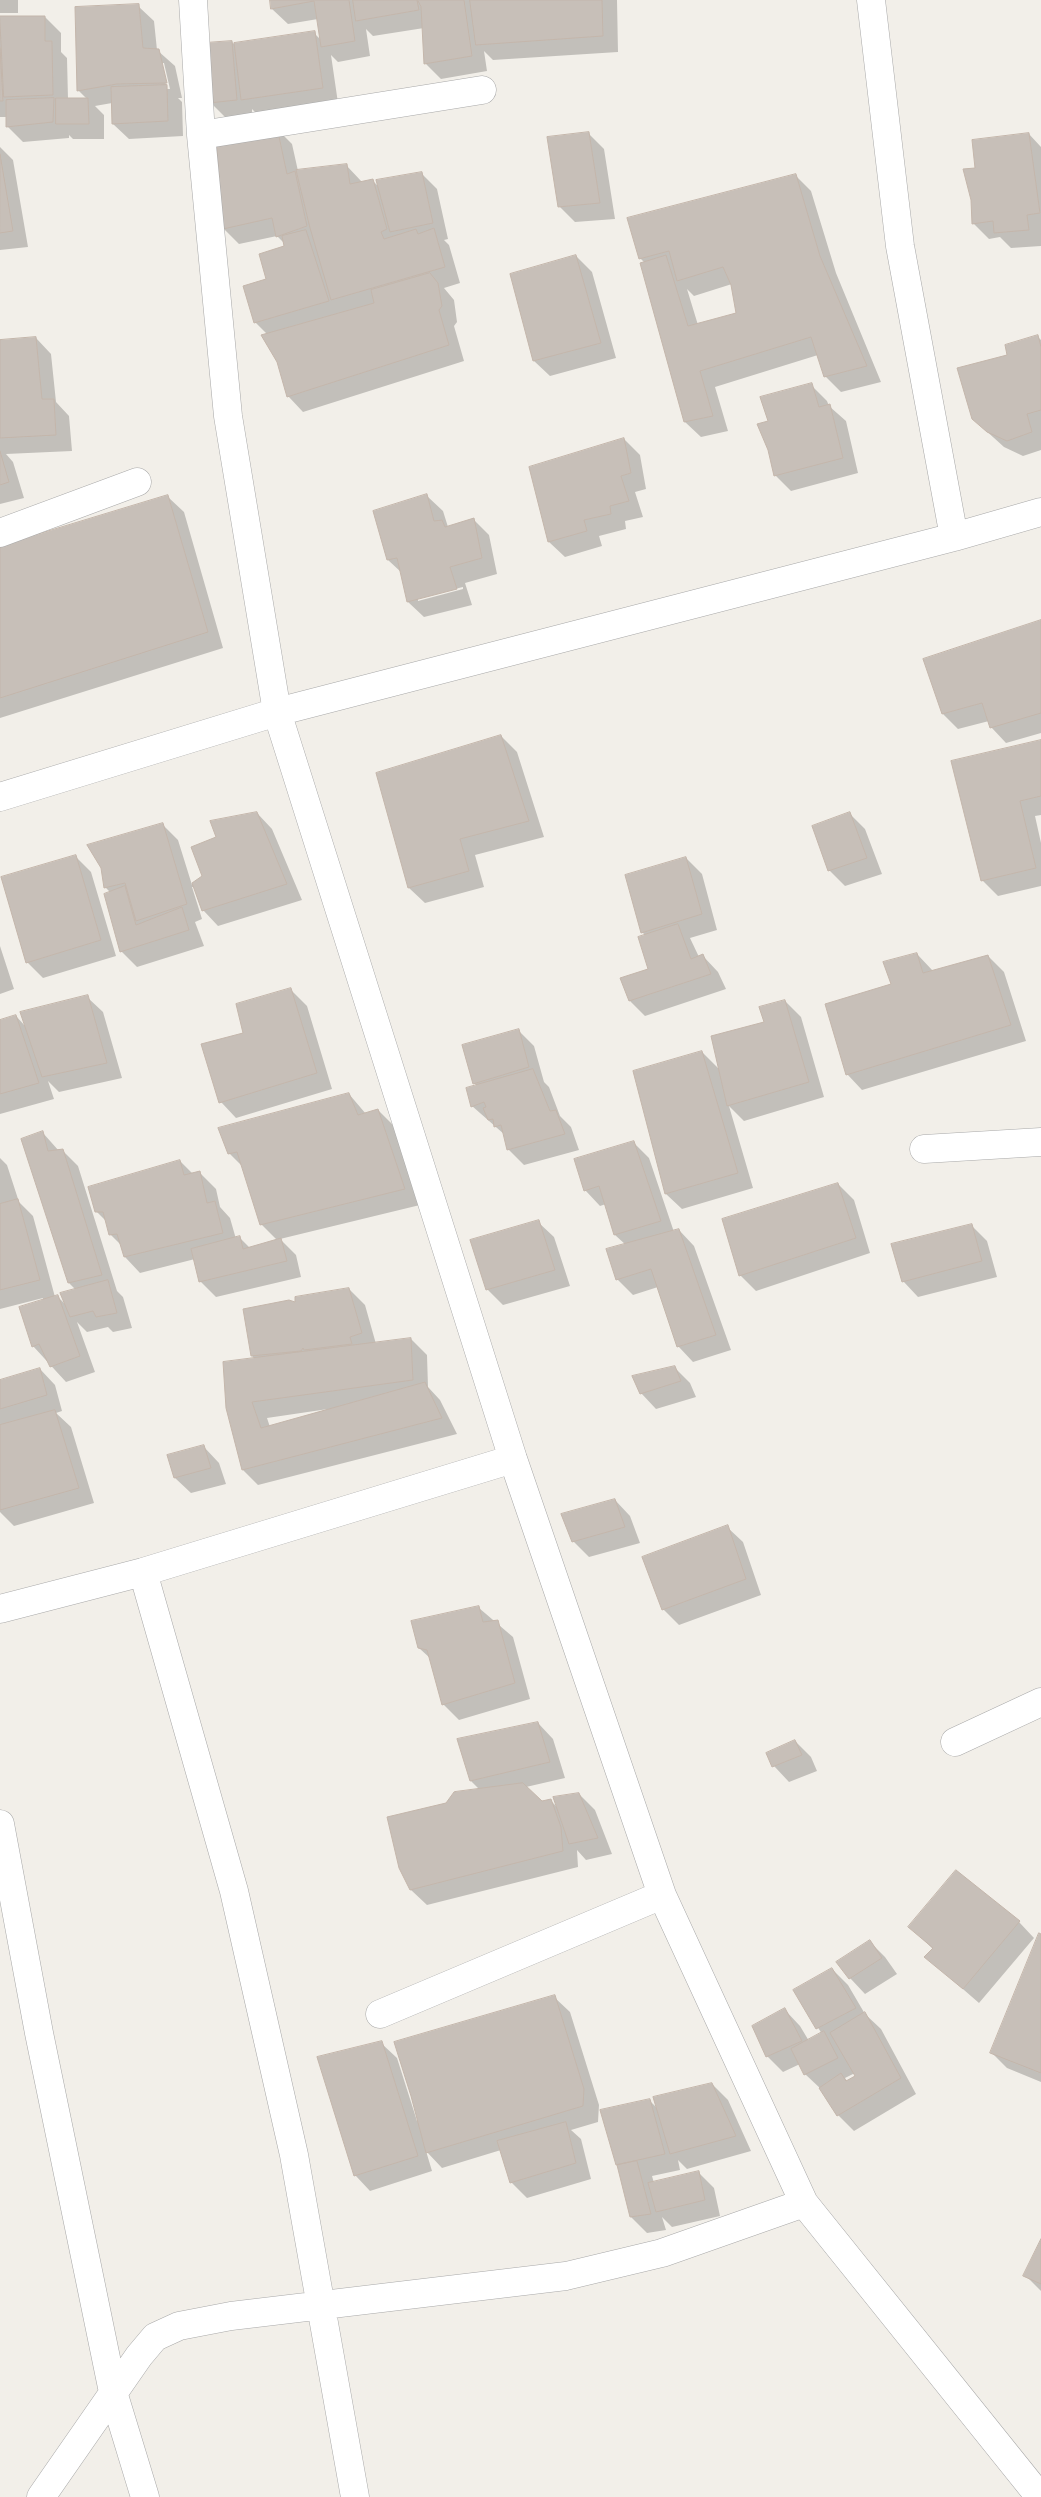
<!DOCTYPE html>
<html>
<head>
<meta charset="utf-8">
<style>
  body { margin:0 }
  canvas { display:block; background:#f2efe9 }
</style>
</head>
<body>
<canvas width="1041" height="2497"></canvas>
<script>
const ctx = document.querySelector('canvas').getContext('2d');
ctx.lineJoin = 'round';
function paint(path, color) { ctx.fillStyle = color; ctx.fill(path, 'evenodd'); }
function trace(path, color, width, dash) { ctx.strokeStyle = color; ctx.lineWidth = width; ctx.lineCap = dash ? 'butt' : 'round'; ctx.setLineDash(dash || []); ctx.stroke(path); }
paint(new Path2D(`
  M 0,0 L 18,0 L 18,13 L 0,13 Z
  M 272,0 L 617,0 L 618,52 L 493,60 L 484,51 L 487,71 L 441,79 L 426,64 L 424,28 L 373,36 L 366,29 L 370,56 L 338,62 L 331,55 L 338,103 L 258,115 L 252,109 L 252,115 L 226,118 L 210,102 L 232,42 L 234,44 L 314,33 L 321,40 L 318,19 L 288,24 L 272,9 Z
  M 138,6 L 154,21 L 157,50 L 175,66 L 182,98 L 178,98 L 182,102 L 183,136 L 129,139 L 113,124 L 112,103 L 95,106 L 104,115 L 104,139 L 73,139 L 69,135 L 69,138 L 23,142 L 7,126 L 7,117 L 0,117 L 0,17 L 45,17 L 61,33 L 61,52 L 67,58 L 68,99 L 87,99 L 78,90 ZM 161,63 L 164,63 L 170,89 L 167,89 Z
  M 276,128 L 292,144 L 298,171 L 346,165 L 362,182 L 372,180 L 379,187 L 421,173 L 437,189 L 448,239 L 444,240 L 449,245 L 460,283 L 444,288 L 454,300 L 457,322 L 454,326 L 464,361 L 303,412 L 288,396 L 278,361 L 267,334 L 255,322 L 268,280 L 285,244 L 277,236 L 239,244 L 224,229 Z
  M 588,133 L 604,149 L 615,219 L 575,222 L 560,207 Z
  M 1029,134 L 1041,147 L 1041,246 L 1011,248 L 1000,237 L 989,239 L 973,223 L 977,169 Z
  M 0,147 L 13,160 L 28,247 L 0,250 Z
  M 795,175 L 811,191 L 836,273 L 881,382 L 841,392 L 825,376 L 818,355 L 715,387 L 728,431 L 701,437 L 685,422 L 645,263 L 640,258 ZM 732,284 L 738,314 L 698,325 L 687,289 L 694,296 Z
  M 576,256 L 592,272 L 616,358 L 550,376 L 534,361 Z
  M 1038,337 L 1041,340 L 1041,450 L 1023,456 L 1004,447 L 973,419 L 1009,356 Z
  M 36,338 L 51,354 L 56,402 L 69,416 L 72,451 L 6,454 L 13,462 L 24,498 L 0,504 L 0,341 Z
  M 811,385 L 827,401 L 829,406 L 846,421 L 858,473 L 791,491 L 775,475 L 769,450 L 769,421 Z
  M 624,439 L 640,455 L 646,489 L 635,492 L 643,517 L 625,521 L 626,529 L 599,536 L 602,546 L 565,557 L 549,542 L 531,468 Z
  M 427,496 L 443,511 L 448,527 L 473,519 L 489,535 L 497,574 L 465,583 L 472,605 L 424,617 L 408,602 L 402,573 L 388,560 ZM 463,587 L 463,589 L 418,601 L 418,598 Z
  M 168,497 L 184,512 L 223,648 L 0,718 L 0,547 Z
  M 1041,622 L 1041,733 L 1006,743 L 991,727 L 989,721 L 958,729 L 943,714 Z
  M 501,736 L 517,752 L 544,837 L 475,855 L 484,887 L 425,903 L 409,888 Z
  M 1041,741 L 1041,815 L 1035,816 L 1041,843 L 1041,886 L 998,896 L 982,880 Z
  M 257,813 L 272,829 L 302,900 L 218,926 L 203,910 L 194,887 L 192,887 L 202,919 L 195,922 L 204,946 L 137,967 L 121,951 L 111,893 L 106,888 L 163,825 L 178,840 L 192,885 L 203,877 L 217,838 Z
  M 850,814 L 865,829 L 882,874 L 845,886 L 829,870 Z
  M 75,856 L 91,872 L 116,956 L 43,978 L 27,962 Z
  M 686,858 L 702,874 L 717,930 L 690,938 L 699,957 L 703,956 L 718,972 L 726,989 L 645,1016 L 630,1001 L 650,970 L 646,936 L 643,933 L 627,875 Z
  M 0,946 L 14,989 L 0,994 Z
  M 917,954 L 933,971 L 988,956 L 1004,972 L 1026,1041 L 862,1090 L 847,1074 L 892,985 Z
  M 291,990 L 307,1006 L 332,1089 L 236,1118 L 221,1102 L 244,1034 Z
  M 87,997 L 103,1012 L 122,1078 L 59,1092 L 48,1081 L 54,1099 L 0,1114 L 0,1022 L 16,1016 L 26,1027 Z
  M 785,1001 L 801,1017 L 824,1097 L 744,1121 L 729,1106 L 753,1188 L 682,1209 L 666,1194 L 702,1052 L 720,1070 Z
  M 519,1031 L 534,1046 L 544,1082 L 549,1087 L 560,1116 L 571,1127 L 579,1150 L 524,1165 L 508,1149 L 505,1135 L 472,1106 L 477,1086 L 474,1083 Z
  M 349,1094 L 366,1114 L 378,1110 L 394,1126 L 420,1205 L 280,1239 L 296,1255 L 301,1277 L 216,1297 L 200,1281 L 195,1259 L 140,1273 L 125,1257 L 121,1245 L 110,1234 L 107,1222 L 96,1211 L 180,1161 L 193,1174 L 200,1173 L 216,1189 L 220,1207 L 230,1218 L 236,1239 L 240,1238 L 250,1248 L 278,1241 L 261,1224 L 243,1167 L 229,1153 Z
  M 43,1133 L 59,1151 L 62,1150 L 78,1166 L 117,1291 L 123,1297 L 132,1328 L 113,1332 L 108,1327 L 87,1332 L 77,1322 L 95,1372 L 66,1382 L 33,1346 L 43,1298 L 0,1309 L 0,1158 L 7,1165 L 19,1202 L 33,1216 L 55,1297 L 57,1296 L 66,1305 L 76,1290 L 69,1283 Z
  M 634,1143 L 649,1158 L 674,1232 L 679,1230 L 694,1246 L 731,1350 L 693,1362 L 678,1346 L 658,1287 L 633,1295 L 617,1279 L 626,1245 L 615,1235 L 606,1204 L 600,1206 L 585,1190 Z
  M 838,1184 L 854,1200 L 870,1253 L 756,1291 L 740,1275 Z
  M 538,1222 L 554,1237 L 570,1286 L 503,1305 L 488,1290 L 472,1240 Z
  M 971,1225 L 987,1241 L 997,1277 L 918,1297 L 903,1281 Z
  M 349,1289 L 365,1305 L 376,1344 L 411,1339 L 427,1355 L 428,1387 L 440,1400 L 457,1434 L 258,1485 L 243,1470 L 255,1359 L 252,1356 L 296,1304 ZM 328,1409 L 270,1427 L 267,1418 Z
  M 674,1367 L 690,1383 L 696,1397 L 656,1409 L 641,1393 Z
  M 40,1369 L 55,1385 L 62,1411 L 56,1413 L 71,1427 L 94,1503 L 14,1526 L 0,1512 L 0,1382 Z
  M 204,1447 L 219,1463 L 226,1484 L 191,1493 L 175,1478 Z
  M 615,1500 L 630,1516 L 640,1543 L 589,1557 L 573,1541 Z
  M 727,1527 L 743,1542 L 761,1595 L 679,1625 L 663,1609 Z
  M 479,1608 L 513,1637 L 530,1699 L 459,1720 L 443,1704 L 431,1659 L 419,1648 Z
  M 538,1723 L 553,1739 L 565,1778 L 526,1787 L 542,1802 L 551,1801 L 559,1809 L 579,1794 L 595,1810 L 612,1854 L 586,1860 L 577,1850 L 578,1867 L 427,1905 L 411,1890 L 447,1804 L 480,1790 L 471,1781 Z
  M 795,1741 L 811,1757 L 817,1771 L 789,1782 L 774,1766 L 768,1754 Z
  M 1019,1922 L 1034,1938 L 979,2003 L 926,1957 L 933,1949 L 910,1927 Z
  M 1041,1935 L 1041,2082 L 1007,2068 L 992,2053 Z
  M 869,1941 L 885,1957 L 897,1974 L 865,1994 L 850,1978 Z
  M 832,1969 L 848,1985 L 865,2014 L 881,2029 L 916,2094 L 854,2131 L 838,2115 L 822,2090 L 805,2074 L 800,2064 L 783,2072 L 767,2056 L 785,2010 L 800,2026 L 809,2041 L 822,2034 L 795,1991 ZM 855,2073 L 857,2076 L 847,2081 L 845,2078 Z
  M 554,1997 L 570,2012 L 599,2105 L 598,2122 L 571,2130 L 581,2139 L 591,2179 L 527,2198 L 512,2183 L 501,2150 L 442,2168 L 426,2151 L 432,2171 L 370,2191 L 355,2175 L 381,2043 L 397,2058 L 417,2121 Z
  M 712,2084 L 728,2100 L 751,2151 L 687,2169 L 678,2160 L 680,2170 L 652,2176 L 654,2183 L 698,2172 L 714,2188 L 720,2216 L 672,2227 L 662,2217 L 666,2230 L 647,2233 L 631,2217 L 618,2164 L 650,2101 L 658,2109 Z
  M 1041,2241 L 1041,2291 L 1025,2275 Z`), '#0003');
const building = new Path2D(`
  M 270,0 L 349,0 L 355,41 L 321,47 L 314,1 L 271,9 Z
  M 353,0 L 417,0 L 419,10 L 356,21 Z
  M 418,0 L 464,0 L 472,56 L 424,64 L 421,7 Z
  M 470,0 L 602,0 L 603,36 L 476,45 Z
  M 139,4 L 143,48 L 159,49 L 167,83 L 117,84 L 77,91 L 75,7 Z
  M 0,16 L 45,16 L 45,41 L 52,41 L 53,95 L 4,97 Z
  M 315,31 L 323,88 L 241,100 L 234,43 Z
  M 232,41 L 237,100 L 209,103 L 205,43 Z
  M 0,48 L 3,101 L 0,101 Z
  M 167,85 L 168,121 L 112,124 L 111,87 Z
  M 54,98 L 53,122 L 6,127 L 6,100 Z
  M 56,98 L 88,98 L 89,124 L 56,124 Z
  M 277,127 L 287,174 L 295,171 L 307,226 L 276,237 L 272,218 L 223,229 L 216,138 Z
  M 589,132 L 600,203 L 558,207 L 547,137 Z
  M 1029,133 L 1040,213 L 1027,215 L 1029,230 L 994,233 L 993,221 L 972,224 L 971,200 L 963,169 L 975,168 L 972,140 Z
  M 0,154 L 13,231 L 0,233 Z
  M 347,164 L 350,184 L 373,179 L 387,229 L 381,232 L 384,239 L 416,229 L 418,234 L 434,228 L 445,267 L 331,300 L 310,228 L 296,170 Z
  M 422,172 L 433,223 L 390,232 L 376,180 Z
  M 796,174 L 820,256 L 867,366 L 824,377 L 811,337 L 700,371 L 713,416 L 684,422 L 640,263 L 666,255 L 688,326 L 736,313 L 731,285 L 723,267 L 677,281 L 669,251 L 639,259 L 627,218 Z
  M 306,230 L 329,301 L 254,323 L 243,286 L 266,279 L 259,254 L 284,246 L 282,236 Z
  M 576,255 L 601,343 L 533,361 L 510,274 Z
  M 430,273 L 438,283 L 442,306 L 439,310 L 449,345 L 287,397 L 277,362 L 261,335 L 374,303 L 371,290 Z
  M 1038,335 L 1041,347 L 1041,410 L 1027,414 L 1032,432 L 1007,441 L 987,432 L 972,419 L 957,368 L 1007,355 L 1005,345 Z
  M 36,337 L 42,399 L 54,399 L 56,435 L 0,438 L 0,340 Z
  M 812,383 L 819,407 L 830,404 L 843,458 L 774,476 L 768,450 L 757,424 L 768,421 L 760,397 Z
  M 624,438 L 631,473 L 621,476 L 629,501 L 610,506 L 611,514 L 584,520 L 587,531 L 548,542 L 529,467 Z
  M 0,451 L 9,482 L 0,485 Z
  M 427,494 L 434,521 L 442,520 L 445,527 L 474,518 L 482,558 L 450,567 L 457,589 L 407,602 L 397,558 L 387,560 L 373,511 Z
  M 168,495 L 208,632 L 0,698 L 0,546 Z
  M 1041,620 L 1041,713 L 990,728 L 982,703 L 942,714 L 923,659 Z
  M 501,735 L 529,821 L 460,839 L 469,871 L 408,888 L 376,773 Z
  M 1041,740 L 1041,796 L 1020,801 L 1036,868 L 981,881 L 951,761 Z
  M 257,812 L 287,884 L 202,911 L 192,883 L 202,876 L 191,847 L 216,837 L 210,821 Z
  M 850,812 L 867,858 L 828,871 L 812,826 Z
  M 163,823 L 187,904 L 136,921 L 125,883 L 104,888 L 101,868 L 87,845 Z
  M 76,855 L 101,940 L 26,963 L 1,877 Z
  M 686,857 L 702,914 L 641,933 L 625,875 Z
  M 125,886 L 136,925 L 182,907 L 189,930 L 120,952 L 104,894 Z
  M 678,924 L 691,959 L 703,954 L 711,974 L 629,1001 L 620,978 L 648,969 L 638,937 Z
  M 917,953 L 923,973 L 988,955 L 1011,1025 L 846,1075 L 825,1004 L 891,984 L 883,962 Z
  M 291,988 L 317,1073 L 219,1103 L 201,1044 L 243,1033 L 236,1004 Z
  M 88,995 L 107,1063 L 42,1077 L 20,1012 Z
  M 785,1000 L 809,1082 L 727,1106 L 711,1036 L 764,1022 L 759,1007 Z
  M 16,1015 L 39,1083 L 0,1094 L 0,1020 Z
  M 519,1029 L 529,1067 L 473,1084 L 462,1045 Z
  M 702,1051 L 738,1173 L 665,1194 L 633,1071 Z
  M 533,1069 L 550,1111 L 556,1110 L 565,1134 L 507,1150 L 501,1125 L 494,1127 L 493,1119 L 488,1120 L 483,1108 L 486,1107 L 484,1102 L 471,1107 L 466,1088 Z
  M 349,1093 L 358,1115 L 378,1109 L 405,1189 L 260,1225 L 237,1152 L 228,1154 L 218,1128 Z
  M 43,1131 L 48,1151 L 63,1149 L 102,1275 L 68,1283 L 21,1139 Z
  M 634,1141 L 661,1221 L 614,1235 L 599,1186 L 584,1191 L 574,1159 Z
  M 180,1160 L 184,1175 L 200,1171 L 207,1203 L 215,1201 L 223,1233 L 124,1257 L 117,1234 L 109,1235 L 103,1212 L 95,1212 L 88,1187 Z
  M 838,1183 L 856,1238 L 739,1276 L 722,1219 Z
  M 18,1199 L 40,1280 L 0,1290 L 0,1204 Z
  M 539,1220 L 555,1270 L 486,1290 L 470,1240 Z
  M 972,1224 L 982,1261 L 902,1282 L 891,1244 Z
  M 679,1229 L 716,1335 L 677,1347 L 651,1269 L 616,1280 L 606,1249 Z
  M 240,1236 L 243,1249 L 281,1238 L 287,1261 L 199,1282 L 191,1249 Z
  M 108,1280 L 117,1313 L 96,1317 L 93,1311 L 70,1317 L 60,1293 Z
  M 349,1288 L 362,1333 L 350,1337 L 352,1344 L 304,1350 L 303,1348 L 301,1351 L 251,1356 L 243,1309 L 289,1300 L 295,1302 L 295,1297 Z
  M 58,1295 L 80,1356 L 50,1367 L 39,1344 L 32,1347 L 19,1307 Z
  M 411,1338 L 413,1380 L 252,1402 L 261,1428 L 425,1382 L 442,1418 L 242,1470 L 226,1408 L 223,1362 Z
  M 675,1366 L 681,1381 L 640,1394 L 632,1376 Z
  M 40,1368 L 47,1395 L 0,1409 L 0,1380 Z
  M 55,1410 L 79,1488 L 0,1510 L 0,1425 Z
  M 204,1445 L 211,1468 L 174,1478 L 167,1455 Z
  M 615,1499 L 625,1527 L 572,1542 L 561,1514 Z
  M 728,1525 L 746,1579 L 662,1610 L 642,1557 Z
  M 479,1606 L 483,1622 L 498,1620 L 515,1683 L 442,1705 L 427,1650 L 418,1648 L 411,1621 Z
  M 538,1722 L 550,1762 L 470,1781 L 457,1739 Z
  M 795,1740 L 802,1755 L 772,1767 L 766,1753 Z
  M 523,1783 L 542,1801 L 551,1799 L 561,1827 L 563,1851 L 410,1890 L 399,1868 L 387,1817 L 446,1803 L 454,1792 Z
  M 579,1793 L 598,1838 L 569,1844 L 553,1797 Z
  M 956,1870 L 1020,1921 L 963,1989 L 924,1957 L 933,1948 L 908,1927 Z
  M 1039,1933 L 1041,1934 L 1041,2073 L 990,2053 Z
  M 870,1940 L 882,1958 L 849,1979 L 836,1962 Z
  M 832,1968 L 856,2008 L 816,2029 L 793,1990 Z
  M 555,1995 L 584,2089 L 583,2106 L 426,2153 L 411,2096 L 394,2042 Z
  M 785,2008 L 802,2041 L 766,2057 L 752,2026 Z
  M 865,2012 L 901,2078 L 837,2116 L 819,2088 L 841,2073 L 846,2081 L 855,2076 L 830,2033 Z
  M 824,2031 L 838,2058 L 804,2075 L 791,2049 Z
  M 382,2041 L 418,2156 L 354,2176 L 317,2057 Z
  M 712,2083 L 736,2136 L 670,2154 L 653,2097 Z
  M 650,2099 L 665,2154 L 616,2165 L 600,2110 Z
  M 566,2122 L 576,2163 L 510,2183 L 497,2141 Z
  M 637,2161 L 651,2214 L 630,2217 L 617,2165 Z
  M 699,2171 L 705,2200 L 656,2212 L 648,2183 Z
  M 1041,2239 L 1041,2284 L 1023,2276 Z`);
paint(building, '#c7bfb8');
trace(building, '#c4b6ab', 1);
const minor = new Path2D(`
  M 193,0 L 201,135 L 228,416 L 277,712 L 513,1459 L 662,1895 L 804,2203 L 1040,2497
  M 871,0 L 900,246 L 954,537
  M 201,135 L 482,90
  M 0,533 L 137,482
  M 0,797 L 277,712 L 954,537 L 1041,512
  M 924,1149 L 1041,1142
  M 143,1572 L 234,1891 L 294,2155 L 355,2497
  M 0,1609 L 143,1572 L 513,1459
  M 955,1742 L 1041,1702
  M 0,1824 L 39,2033 L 113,2392 L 145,2497
  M 380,2014 L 662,1895
  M 41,2497 L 139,2356 L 155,2337 L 179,2326 L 231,2316 L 566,2276 L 662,2253 L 804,2203`);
trace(minor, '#a9a9a9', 29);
trace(minor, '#fff', 28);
</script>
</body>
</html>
